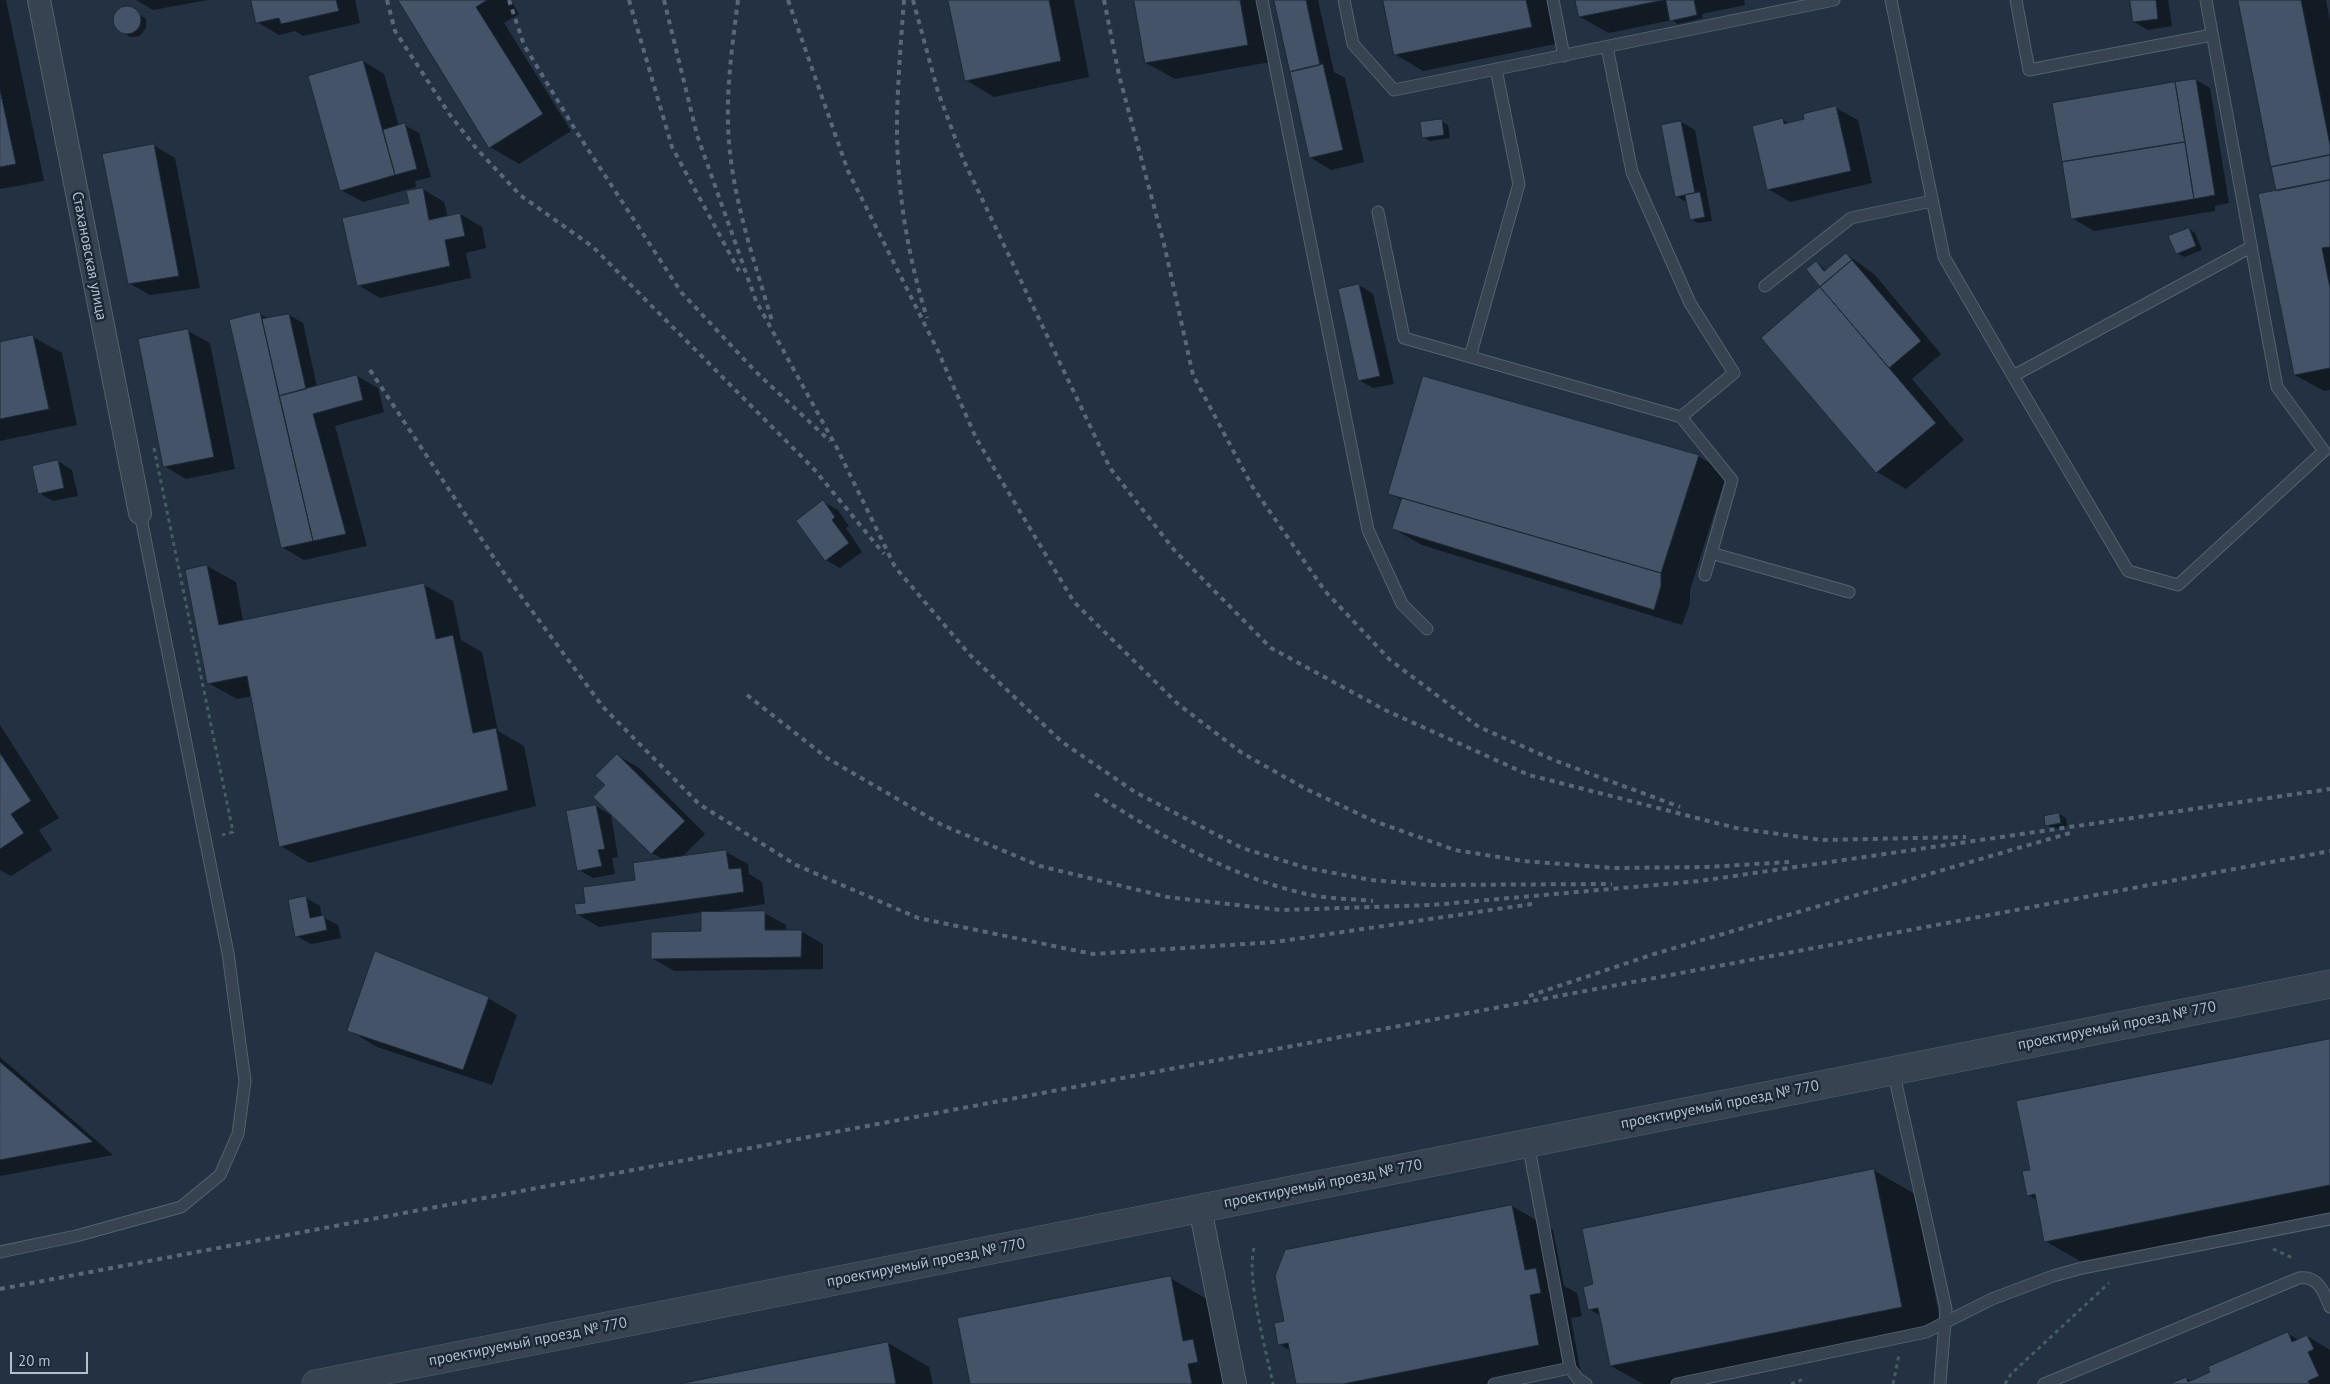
<!DOCTYPE html>
<html>
<head>
<meta charset="utf-8">
<style>
  body { margin:0 }
  #map { position:relative; width:2330px; height:1384px; overflow:hidden; background:#233143; font-family:"PT Sans",sans-serif }
  canvas { display:block }
  .scale { position:absolute; left:10px; top:1352px; width:78px; height:22px; box-sizing:border-box; border:2px solid #b4becc; border-top:0; padding-left:6px; font-size:15px; line-height:18px; white-space:nowrap; color:#b4becc; -webkit-text-stroke:4px #1c2837; paint-order:stroke }
</style>
</head>
<body>
<div id="map">
<canvas width="2330" height="1384"></canvas>
<div class="scale">20 m</div>
</div>
<script>
const ctx = document.querySelector('canvas').getContext('2d');
ctx.lineJoin = 'round';
function paint(path, color) { ctx.fillStyle = color; ctx.fill(path, 'evenodd'); }
function trace(path, color, width, dash) { ctx.strokeStyle = color; ctx.lineWidth = width; ctx.lineCap = dash ? 'butt' : 'round'; ctx.setLineDash(dash || []); ctx.stroke(path); }
function label(font, color, halo, rows, align = 'center') {
  ctx.font = font + ' "PT Sans",sans-serif'; ctx.lineWidth = 5; ctx.setLineDash([]); ctx.textBaseline = 'middle'; ctx.strokeStyle = halo; ctx.fillStyle = color; for (const [text, x, y, turn = 0] of rows) {
    ctx.save(); ctx.translate(x, y); ctx.rotate((+turn || 0) * Math.PI / 180); ctx.textAlign = isNaN(turn) ? turn : align; if (halo) ctx.strokeText(text, 0, 0); ctx.fillText(text, 0, 0); ctx.restore();
  }
}
paint(new Path2D(`
  M 0,0 L 6,0 L 44,181 L 0,189 Z
  M 136,0 L 208,0 L 153,10 Z
  M 252,0 L 355,0 L 360,23 L 303,36 L 295,31 L 279,35 L 257,22 Z
  M 399,0 L 511,0 L 519,14 L 504,23 L 571,131 L 519,164 L 490,147 Z
  M 950,0 L 1074,0 L 1089,77 L 994,97 L 966,80 Z
  M 1135,0 L 1265,0 L 1276,61 L 1175,79 L 1146,63 Z
  M 1275,0 L 1318,0 L 1334,72 L 1345,78 L 1364,162 L 1331,170 L 1310,157 Z
  M 1384,0 L 1551,0 L 1560,43 L 1423,71 L 1395,54 Z
  M 1577,0 L 1744,0 L 1745,5 L 1702,14 L 1703,18 L 1678,24 L 1672,20 L 1609,33 L 1580,17 Z
  M 2131,0 L 2168,0 L 2172,26 L 2148,30 L 2134,22 Z
  M 2239,0 L 2326,0 L 2330,21 L 2330,390 L 2324,391 L 2295,375 L 2280,191 Z
  M 123,8 L 132,9 L 146,19 L 146,28 L 140,36 L 130,37 L 115,24 L 116,15 Z
  M 363,61 L 384,74 L 399,126 L 404,125 L 419,133 L 431,177 L 415,181 L 416,187 L 363,202 L 341,190 Z
  M 2196,80 L 2210,88 L 2229,203 L 2215,206 L 2215,211 L 2094,231 L 2072,218 Z
  M 1836,108 L 1858,120 L 1872,183 L 1790,202 L 1768,189 L 1783,120 L 1790,124 Z
  M 1441,121 L 1448,125 L 1450,138 L 1430,141 L 1423,137 Z
  M 1681,122 L 1695,130 L 1712,221 L 1698,223 L 1691,219 L 1688,203 L 1676,196 Z
  M 153,145 L 175,158 L 200,288 L 150,295 L 129,283 Z
  M 423,189 L 444,202 L 448,217 L 460,214 L 482,227 L 486,248 L 466,253 L 471,278 L 380,298 L 358,285 L 410,204 Z
  M 2189,229 L 2195,233 L 2202,250 L 2184,257 L 2177,253 Z
  M 1846,254 L 1874,274 L 1941,354 L 1912,379 L 1964,440 L 1906,489 L 1877,472 L 1763,338 L 1822,287 L 1816,262 L 1827,271 Z
  M 1359,285 L 1373,294 L 1394,384 L 1373,388 L 1359,380 Z
  M 260,314 L 269,319 L 289,315 L 303,323 L 317,387 L 357,376 L 378,388 L 384,412 L 335,426 L 367,546 L 304,560 L 282,547 Z
  M 188,331 L 210,343 L 235,469 L 186,479 L 164,466 Z
  M 33,337 L 62,353 L 77,425 L 0,441 L 0,344 Z
  M 1698,456 L 1727,473 L 1690,590 L 1690,603 L 1682,625 L 1422,545 L 1394,529 L 1403,501 L 1390,493 Z
  M 58,461 L 72,470 L 78,496 L 53,501 L 39,493 Z
  M 823,502 L 838,510 L 849,526 L 846,528 L 862,552 L 840,568 L 826,560 Z
  M 207,566 L 236,582 L 243,621 L 424,585 L 453,601 L 461,640 L 482,652 L 498,731 L 524,746 L 536,806 L 309,863 L 281,846 L 252,696 L 237,699 L 208,683 Z
  M 0,725 L 59,818 L 39,830 L 52,850 L 11,876 L 0,870 Z
  M 617,755 L 639,768 L 705,834 L 681,858 L 726,852 L 748,864 L 749,874 L 762,882 L 765,904 L 706,913 L 764,913 L 786,925 L 786,932 L 802,932 L 823,944 L 823,969 L 674,971 L 652,958 L 703,932 L 702,912 L 599,927 L 577,914 L 587,904 L 637,881 L 664,860 L 652,853 L 607,785 Z
  M 596,806 L 611,815 L 618,857 L 612,858 L 615,874 L 593,878 L 579,870 Z
  M 2059,814 L 2066,818 L 2067,826 L 2053,829 L 2047,825 Z
  M 306,898 L 320,906 L 322,917 L 338,925 L 341,938 L 311,944 L 296,936 Z
  M 488,998 L 517,1015 L 492,1085 L 377,1047 L 349,1030 Z
  M 2330,1040 L 2330,1216 L 2087,1265 L 2045,1241 L 2037,1200 L 2028,1195 L 2031,1171 Z
  M 0,1057 L 113,1155 L 0,1176 Z
  M 1873,1170 L 1915,1194 L 1942,1330 L 1679,1384 L 1643,1384 L 1611,1366 L 1601,1316 L 1589,1309 Z
  M 1512,1206 L 1553,1230 L 1564,1286 L 1577,1293 L 1582,1316 L 1571,1318 L 1580,1369 L 1502,1384 L 1298,1384 L 1291,1351 L 1279,1344 L 1285,1322 Z
  M 1170,1278 L 1212,1302 L 1238,1384 L 971,1384 Z
  M 2288,1334 L 2299,1340 L 2307,1336 L 2330,1350 L 2330,1384 L 2172,1384 L 2186,1378 L 2191,1381 Z
  M 888,1343 L 929,1367 L 933,1384 L 686,1384 Z`), '#0007');
const building = new Path2D(`
  M 251,0 L 336,0 L 339,11 L 281,24 L 279,18 L 256,23 Z
  M 398,0 L 487,0 L 476,7 L 543,114 L 489,148 Z
  M 948,0 L 1049,0 L 1061,61 L 965,81 Z
  M 1134,0 L 1240,0 L 1248,45 L 1145,63 Z
  M 1274,0 L 1306,0 L 1320,65 L 1290,72 Z
  M 1383,0 L 1526,0 L 1532,27 L 1394,55 Z
  M 1575,0 L 1664,0 L 1579,17 Z
  M 1666,0 L 1694,0 L 1697,15 L 1670,21 Z
  M 2130,0 L 2156,0 L 2158,19 L 2133,22 Z
  M 2238,0 L 2301,0 L 2330,145 L 2330,155 L 2271,167 Z
  M113 20a14 14 0 1 1 28 0a14 14 0 1 1-28 0Z
  M 363,60 L 395,175 L 340,191 L 308,76 Z
  M 1323,64 L 1343,150 L 1309,158 L 1290,72 Z
  M 2196,79 L 2215,195 L 2194,199 L 2175,82 Z
  M 2175,82 L 2185,142 L 2062,162 L 2052,103 Z
  M 0,90 L 16,164 L 0,167 Z
  M 1836,106 L 1851,171 L 1767,190 L 1752,126 L 1783,118 L 1784,124 L 1804,119 L 1803,114 Z
  M 1442,119 L 1444,135 L 1422,138 L 1420,122 Z
  M 1681,121 L 1695,193 L 1675,197 L 1661,125 Z
  M 405,123 L 417,169 L 395,175 L 383,130 Z
  M 2185,142 L 2194,199 L 2071,219 L 2062,162 Z
  M 154,144 L 179,276 L 128,284 L 102,154 Z
  M 2330,155 L 2330,180 L 2276,191 L 2271,167 Z
  M 2330,180 L 2330,247 L 2322,248 L 2330,288 L 2330,368 L 2294,375 L 2258,194 Z
  M 423,188 L 429,220 L 460,213 L 465,236 L 445,240 L 450,266 L 357,286 L 342,218 L 409,203 L 406,191 Z
  M 1700,192 L 1705,217 L 1690,220 L 1685,195 Z
  M 2189,228 L 2196,246 L 2176,254 L 2168,236 Z
  M 1846,253 L 1852,260 L 1820,287 L 1806,269 L 1816,261 L 1824,271 Z
  M 1852,260 L 1921,341 L 1889,368 L 1820,287 Z
  M 1359,284 L 1380,376 L 1358,381 L 1338,289 Z
  M 1820,287 L 1936,423 L 1876,473 L 1761,338 Z
  M 260,312 L 313,541 L 281,548 L 229,320 Z
  M 289,314 L 306,389 L 279,396 L 262,319 Z
  M 188,329 L 214,457 L 163,467 L 138,339 Z
  M 33,335 L 49,409 L 0,419 L 0,342 Z
  M 357,375 L 363,400 L 313,414 L 346,534 L 313,541 L 279,396 Z
  M 1423,376 L 1699,455 L 1661,573 L 1388,494 Z
  M 58,460 L 64,488 L 38,494 L 32,466 Z
  M 1402,498 L 1661,573 L 1661,586 L 1654,610 L 1392,529 Z
  M 823,500 L 835,517 L 832,520 L 849,543 L 825,561 L 796,521 Z
  M 207,565 L 219,625 L 424,583 L 436,639 L 453,635 L 473,733 L 496,728 L 508,790 L 279,847 L 247,676 L 207,684 L 185,570 Z
  M 0,753 L 31,801 L 11,814 L 24,833 L 0,849 Z
  M 617,754 L 685,821 L 651,854 L 593,797 L 605,785 L 595,776 Z
  M 596,805 L 605,849 L 598,850 L 602,866 L 577,871 L 566,811 Z
  M 2059,813 L 2061,823 L 2045,826 L 2044,816 Z
  M 726,850 L 729,869 L 741,868 L 744,892 L 576,915 L 574,904 L 585,903 L 583,887 L 635,880 L 633,863 Z
  M 306,896 L 310,918 L 324,915 L 327,930 L 295,937 L 288,900 Z
  M 765,911 L 765,930 L 802,930 L 801,957 L 651,959 L 651,932 L 701,931 L 701,912 Z
  M 375,951 L 489,997 L 463,1070 L 347,1031 Z
  M 2330,1039 L 2330,1185 L 2044,1242 L 2035,1194 L 2027,1196 L 2022,1171 L 2030,1170 L 2016,1101 Z
  M 0,1062 L 93,1142 L 0,1160 Z
  M 1874,1169 L 1902,1307 L 1610,1366 L 1598,1308 L 1588,1310 L 1583,1287 L 1593,1284 L 1582,1229 Z
  M 1512,1205 L 1525,1270 L 1536,1268 L 1541,1293 L 1530,1295 L 1539,1345 L 1343,1384 L 1296,1384 L 1288,1343 L 1278,1345 L 1274,1323 L 1284,1321 L 1275,1276 L 1285,1250 Z
  M 1171,1276 L 1183,1341 L 1193,1339 L 1198,1362 L 1188,1364 L 1192,1384 L 970,1384 L 957,1318 Z
  M 2288,1332 L 2292,1342 L 2307,1335 L 2314,1349 L 2308,1352 L 2319,1376 L 2308,1381 L 2310,1384 L 2169,1384 L 2186,1377 L 2188,1382 L 2210,1372 L 2208,1367 Z
  M 888,1342 L 896,1384 L 679,1384 Z`);
paint(building, '#445367');
trace(building, '#1e2a39', 1);
const service = new Path2D(`
  M 1262,0 L 1368,530 L 1402,604 L 1427,629
  M 1344,0 L 1353,44 L 1394,90 L 1834,0
  M 1553,0 L 1564,56
  M 1891,0 L 1944,257 L 2013,376
  M 2016,0 L 2029,70 L 2212,35
  M 2206,0 L 2277,387 L 2324,451 L 2178,585 L 2128,571 L 2013,376 L 2251,247
  M 1607,47 L 1632,172 L 1690,303 L 1734,373 L 1681,417
  M 1378,212 L 1404,338 L 1681,417 L 1732,480 L 1705,575
  M 1765,286 L 1851,218 L 1932,201
  M 1470,357 L 1519,184 L 1496,69
  M 1711,553 L 1849,592
  M 1893,1070 L 1946,1309 L 1940,1384
  M 1528,1143 L 1570,1368
  M 0,1252 L 76,1236 L 181,1207 L 220,1175 L 238,1134 L 245,1081 L 228,953 L 140,513
  M 1494,1384 L 1570,1368 L 1578,1379 L 1586,1384
  M 1677,1384 L 1926,1332 L 1992,1299 L 2053,1276 L 2082,1268 L 2330,1219
  M 2044,1384 L 2299,1278 C 2318,1275 2324,1292 2330,1307`);
const minor = new Path2D(`
  M 39,0 L 140,513
  M 1200,1208 L 1235,1384`);
const tertiary = new Path2D(`
  M 316,1384 L 2330,984`);
trace(service, '#55616f', 13);
trace(minor, '#55616f', 24);
trace(tertiary, '#55616f', 29);
trace(new Path2D(`
  M 154,448 L 233,832 L 222,835
  M 1254,1248 C 1246,1278 1266,1350 1273,1384
  M 2273,1249 L 2295,1259
  M 1791,1384 L 1806,1378
  M 1893,1384 L 1899,1355
  M 2005,1384 L 2011,1374 L 2109,1283`), '#445e60', 3, [4, 4]);
trace(service, '#384352', 11);
trace(minor, '#384352', 22);
trace(tertiary, '#384352', 28);
trace(new Path2D(`
  M 387,0 L 395,31 L 450,115 L 476,148 L 520,195 L 593,247 L 813,468 L 884,554
  M 509,0 L 524,45 L 576,131 L 681,292 L 756,372 L 830,441
  M 629,0 L 672,147 L 739,271
  M 664,0 L 697,135 L 756,301 L 837,448 L 895,567 L 970,655 L 1062,742 L 1135,792 L 1242,848 L 1307,868 L 1371,880 L 1430,885 L 1612,884
  M 738,0 C 733,40 727,81 728,121 C 729,190 753,256 772,321
  M 788,0 L 848,171 L 938,351 L 976,438 L 1074,602 L 1178,704 L 1242,753 L 1306,789 L 1374,821 L 1455,850 L 1523,861 L 1613,868 L 1707,867 L 1789,862
  M 904,0 C 901,39 898,79 897,118 C 896,185 907,254 927,318
  M 913,0 L 938,92 L 963,159 L 1110,468 L 1175,551 L 1271,648 L 1385,710 L 1529,775 L 1736,828 L 1821,840 L 1966,837
  M 1104,0 L 1119,75 L 1164,244 L 1193,375 L 1252,486 L 1325,591 L 1390,660 L 1479,727 L 1556,761 L 1680,807
  M 370,370 L 504,573 L 603,707 L 699,804 L 796,865 L 918,918 L 1093,954 L 1275,942 L 1532,904
  M 747,695 L 827,758 L 942,825 L 1040,866 L 1167,897 L 1281,910 L 1432,905 L 1700,881 L 2330,789
  M 1095,794 C 1163,837 1235,880 1316,896 C 1335,899 1354,899 1373,901
  M 1529,996 L 1654,954 L 2070,833
  M 0,1289 L 2330,851`), '#59677a', 4, [5, 5]);
label('15px', '#b4becc', '#1c2837', [
  ["Стахановская улица",89,256,79],
  ["проектируемый проезд № 770",2117,1026,-11],
  ["проектируемый проезд № 770",1720,1105,-11],
  ["проектируемый проезд № 770",1323,1184,-11],
  ["проектируемый проезд № 770",926,1263,-11],
  ["проектируемый проезд № 770",528,1342,-11]
]);
</script>
</body>
</html>
